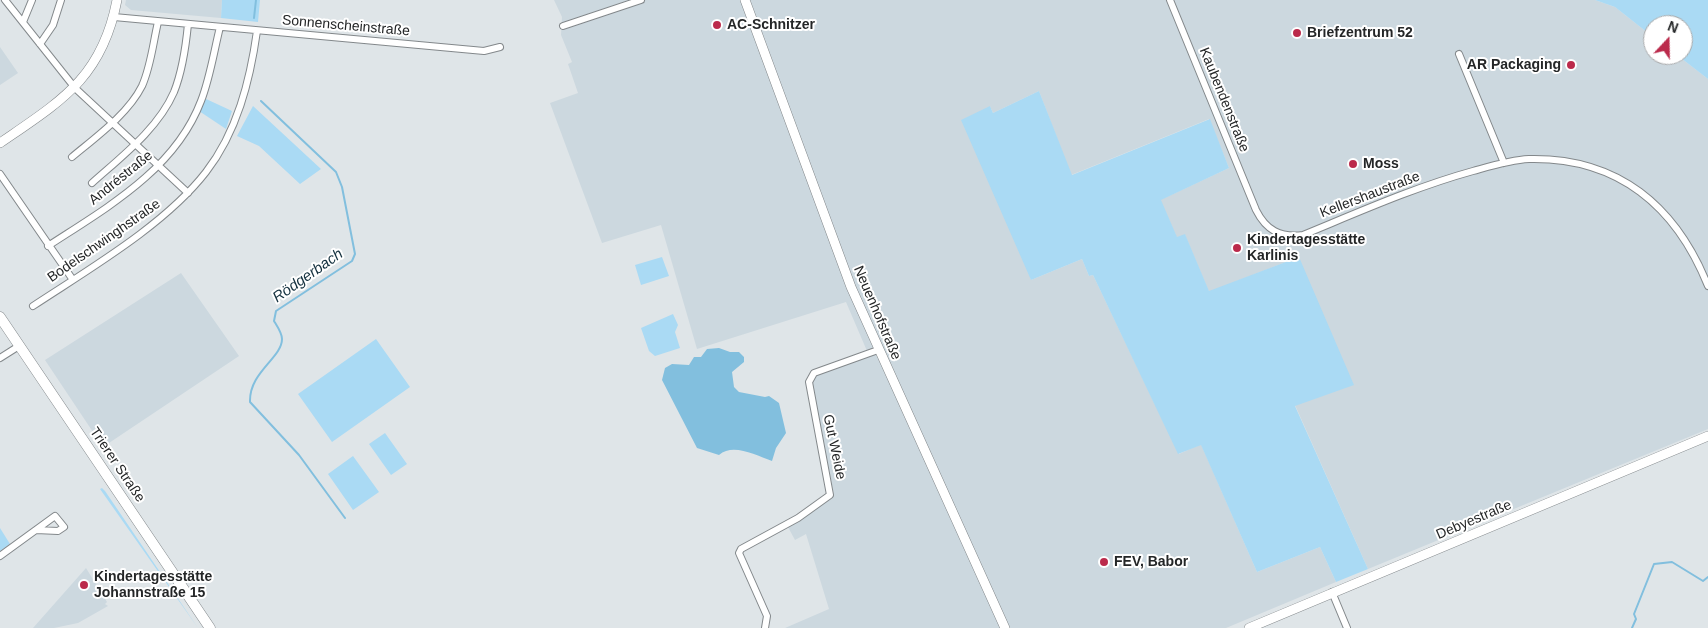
<!DOCTYPE html>
<html>
<head>
<meta charset="utf-8">
<style>
  body { margin:0 }
  #map { position:relative; width:1708px; height:628px; overflow:hidden; background:#dfe5e8; font-family:Helvetica,sans-serif }
  canvas { display:block }
  .north { position:absolute; left:1643px; top:15px; width:50px; height:50px; box-sizing:border-box; background:#fff; border:1px solid #a7a8a9; border-radius:50%; rotate:21deg; font-size:14px; font-weight:700; line-height:20px; text-align:center; color:#242627 }
  .north::after { content:''; display:block; margin:auto; width:18px; height:22px; background:#bb2a4b; clip-path:polygon(50% 0,100% 100%,50% 72%,0 100%) }
</style>
</head>
<body>
<div id="map">
<canvas width="1708" height="628"></canvas>
<div class="north">N</div>
</div>
<script>
const ctx = document.querySelector('canvas').getContext('2d');
ctx.lineJoin = 'round';
function paint(path, color) { ctx.fillStyle = color; ctx.fill(path, 'evenodd'); }
function trace(path, color, width, dash) { ctx.strokeStyle = color; ctx.lineWidth = width; ctx.lineCap = dash ? 'butt' : 'round'; ctx.setLineDash(dash || []); ctx.stroke(path); }
function label(font, color, halo, rows, align = 'center') {
  ctx.font = font + ' Helvetica,sans-serif'; ctx.lineWidth = 4; ctx.setLineDash([]); ctx.textBaseline = 'middle'; ctx.strokeStyle = halo; ctx.fillStyle = color; for (const [text, x, y, turn = 0] of rows) {
    ctx.save(); ctx.translate(x, y); ctx.rotate((+turn || 0) * Math.PI / 180); ctx.textAlign = isNaN(turn) ? turn : align; if (halo) ctx.strokeText(text, 0, 0); ctx.fillText(text, 0, 0); ctx.restore();
  }
}
paint(new Path2D(`
  M 126,0 L 222,0 L 221,18 L 131,10 L 125,5 Z
  M 554,0 L 1595,0 L 1615,7 L 1653,37 L 1653,55 L 1677,55 L 1708,79 L 1708,429 L 1368,569 L 1295,405 L 1299,257 L 1209,292 L 1185,235 L 1177,238 L 1160,200 L 1229,168 L 1209,119 L 1071,175 L 1039,91 L 993,113 L 990,106 L 1031,280 L 1082,259 L 1089,276 L 1093,275 L 1179,454 L 1201,444 L 1257,572 L 1320,547 L 1336,582 L 1226,628 L 785,628 L 829,609 L 806,534 L 795,540 L 788,527 L 834,495 L 810,373 L 867,351 L 846,302 L 697,349 L 661,225 L 602,243 L 550,103 L 578,93 L 568,64 L 572,62 L 561,35 L 562,17 Z
  M 0,47 L 18,73 L 0,85 Z
  M 181,273 L 239,356 L 103,447 L 45,360 Z
  M 86,568 L 107,602 L 105,604 L 108,606 L 78,623 L 54,628 L 33,628 Z`), '#ccd8df');
paint(new Path2D(`
  M 222,0 L 260,0 L 258,22 L 221,18 Z
  M 1595,0 L 1708,0 L 1708,79 L 1677,55 L 1683,55 L 1683,25 L 1653,25 L 1653,37 L 1615,7 Z
  M 1039,91 L 1072,175 L 1210,119 L 1229,168 L 1161,200 L 1177,237 L 1185,234 L 1209,291 L 1299,257 L 1354,385 L 1295,406 L 1368,569 L 1336,582 L 1320,547 L 1257,572 L 1201,445 L 1178,454 L 1093,275 L 1089,276 L 1082,259 L 1031,280 L 961,120 L 990,106 L 993,113 Z
  M 204,98 L 232,111 L 226,129 L 199,111 Z
  M 253,106 L 321,169 L 300,184 L 259,146 L 237,136 Z
  M 662,257 L 669,276 L 641,285 L 635,265 Z
  M 673,314 L 678,325 L 675,332 L 680,348 L 655,356 L 649,351 L 641,328 Z
  M 376,339 L 410,387 L 332,442 L 298,394 Z
  M 385,433 L 407,464 L 391,475 L 369,444 Z
  M 353,456 L 379,492 L 353,510 L 328,474 Z
  M 102,488 L 105,491 L 198,628 L 100,489 Z
  M 0,528 L 10,544 L 0,551 Z`), '#aadaf4');
paint(new Path2D(`
  M 719,348 L 730,352 L 739,352 L 744,357 L 744,362 L 732,372 L 734,387 L 739,392 L 765,397 L 769,396 L 779,403 L 786,433 L 776,448 L 772,461 C 755,455 733,443 719,455 L 697,448 L 662,380 L 665,368 L 672,364 L 689,365 L 694,357 L 701,357 L 707,349 Z`), '#82bfde');
trace(new Path2D(`
  M 254,18 L 256,0
  M 261,101 L 336,172 L 342,187 L 355,254 L 352,261 L 276,311 L 274,321 C 277,326 282,333 282,339 C 282,358 249,372 250,402 L 299,455 L 345,518
  M 1632,628 L 1636,619 L 1634,614 L 1654,564 L 1672,562 L 1703,581 L 1708,577`), '#82bfde', 2);
const street = new Path2D(`
  M 5,0 L 75,88 L 188,193
  M 1170,0 L 1256,210 C 1266,230 1280,238 1303,235 C 1359,212 1415,187 1473,171 C 1491,166 1510,160 1529,159 C 1618,157 1676,206 1708,286
  M 114,17 L 484,51 L 500,47
  M 23,22 L 32,0
  M 563,26 L 641,0
  M 40,44 L 53,25 L 61,0
  M 1459,54 L 1504,163
  M 72,157 C 96,137 128,114 142,86 C 151,66 153,43 158,22
  M 0,174 L 73,280
  M 92,183 C 121,157 158,129 174,92 C 182,72 186,45 188,24
  M 48,246 C 106,208 175,170 201,101 C 210,78 214,51 220,27
  M 33,306 C 89,269 165,225 206,172 C 237,132 250,81 257,31
  M 0,358 L 19,346
  M 0,556 L 55,516 L 64,527 L 58,531 L 36,530
  M 1332,592 L 1347,628
  M 765,628 L 767,616 L 739,553 L 741,549 L 798,518 L 830,495 L 809,382 L 814,373 L 878,350`);
const secondary = new Path2D(`
  M 745,0 L 851,287 L 1005,628
  M 0,143 C 61,101 102,78 117,0
  M 1249,628 L 1708,436`);
const primary = new Path2D(`
  M 0,317 L 210,628`);
trace(street, '#83888b', 8);
trace(secondary, '#83888b', 10);
trace(primary, '#83888b', 11);
trace(street, '#fff', 6);
trace(secondary, '#fff', 9);
trace(primary, '#fff', 10);
for (const [x, y, r, color] of [
  [717,25,5,"#bb2a4b"],
  [1297,33,5,"#bb2a4b"],
  [1571,65,5,"#bb2a4b"],
  [1353,164,5,"#bb2a4b"],
  [1237,248,5,"#bb2a4b"],
  [1104,562,5,"#bb2a4b"],
  [84,585,5,"#bb2a4b"]
]) { const dot = new Path2D(); dot.arc(x, y, r, 0, 2 * Math.PI); ctx.fillStyle = color; ctx.fill(dot); trace(dot, '#fff', 2); }
label('bold 14px', '#242627', '#fff', [
  ["AC-Schnitzer",727,25],
  ["Briefzentrum 52",1307,33],
  ["AR Packaging",1561,65,"right"],
  ["Moss",1363,164],
  ["Kindertagesstätte",1247,240],
  ["Karlinis",1247,256],
  ["FEV, Babor",1114,562],
  ["Kindertagesstätte",94,577],
  ["Johannstraße 15",94,593]
], 'left');
label('14px', '#242627', '#fff', [
  ["Sonnenscheinstraße",346,26,5],
  ["Kaubendenstraße",1224,100,68],
  ["Andréstraße",121,178,-39],
  ["Kellershaustraße",1370,195,-21],
  ["Bodelschwinghstraße",104,241,-35],
  ["Neuenhofstraße",877,313,67],
  ["Gut Weide",834,447,78],
  ["Trierer Straße",117,465,56],
  ["Debyestraße",1474,520,-23]
]);
label('italic 15px', '#14313f', '#fff', [
  ["Rödgerbach",308,276,-35]
]);
</script>
</body>
</html>
